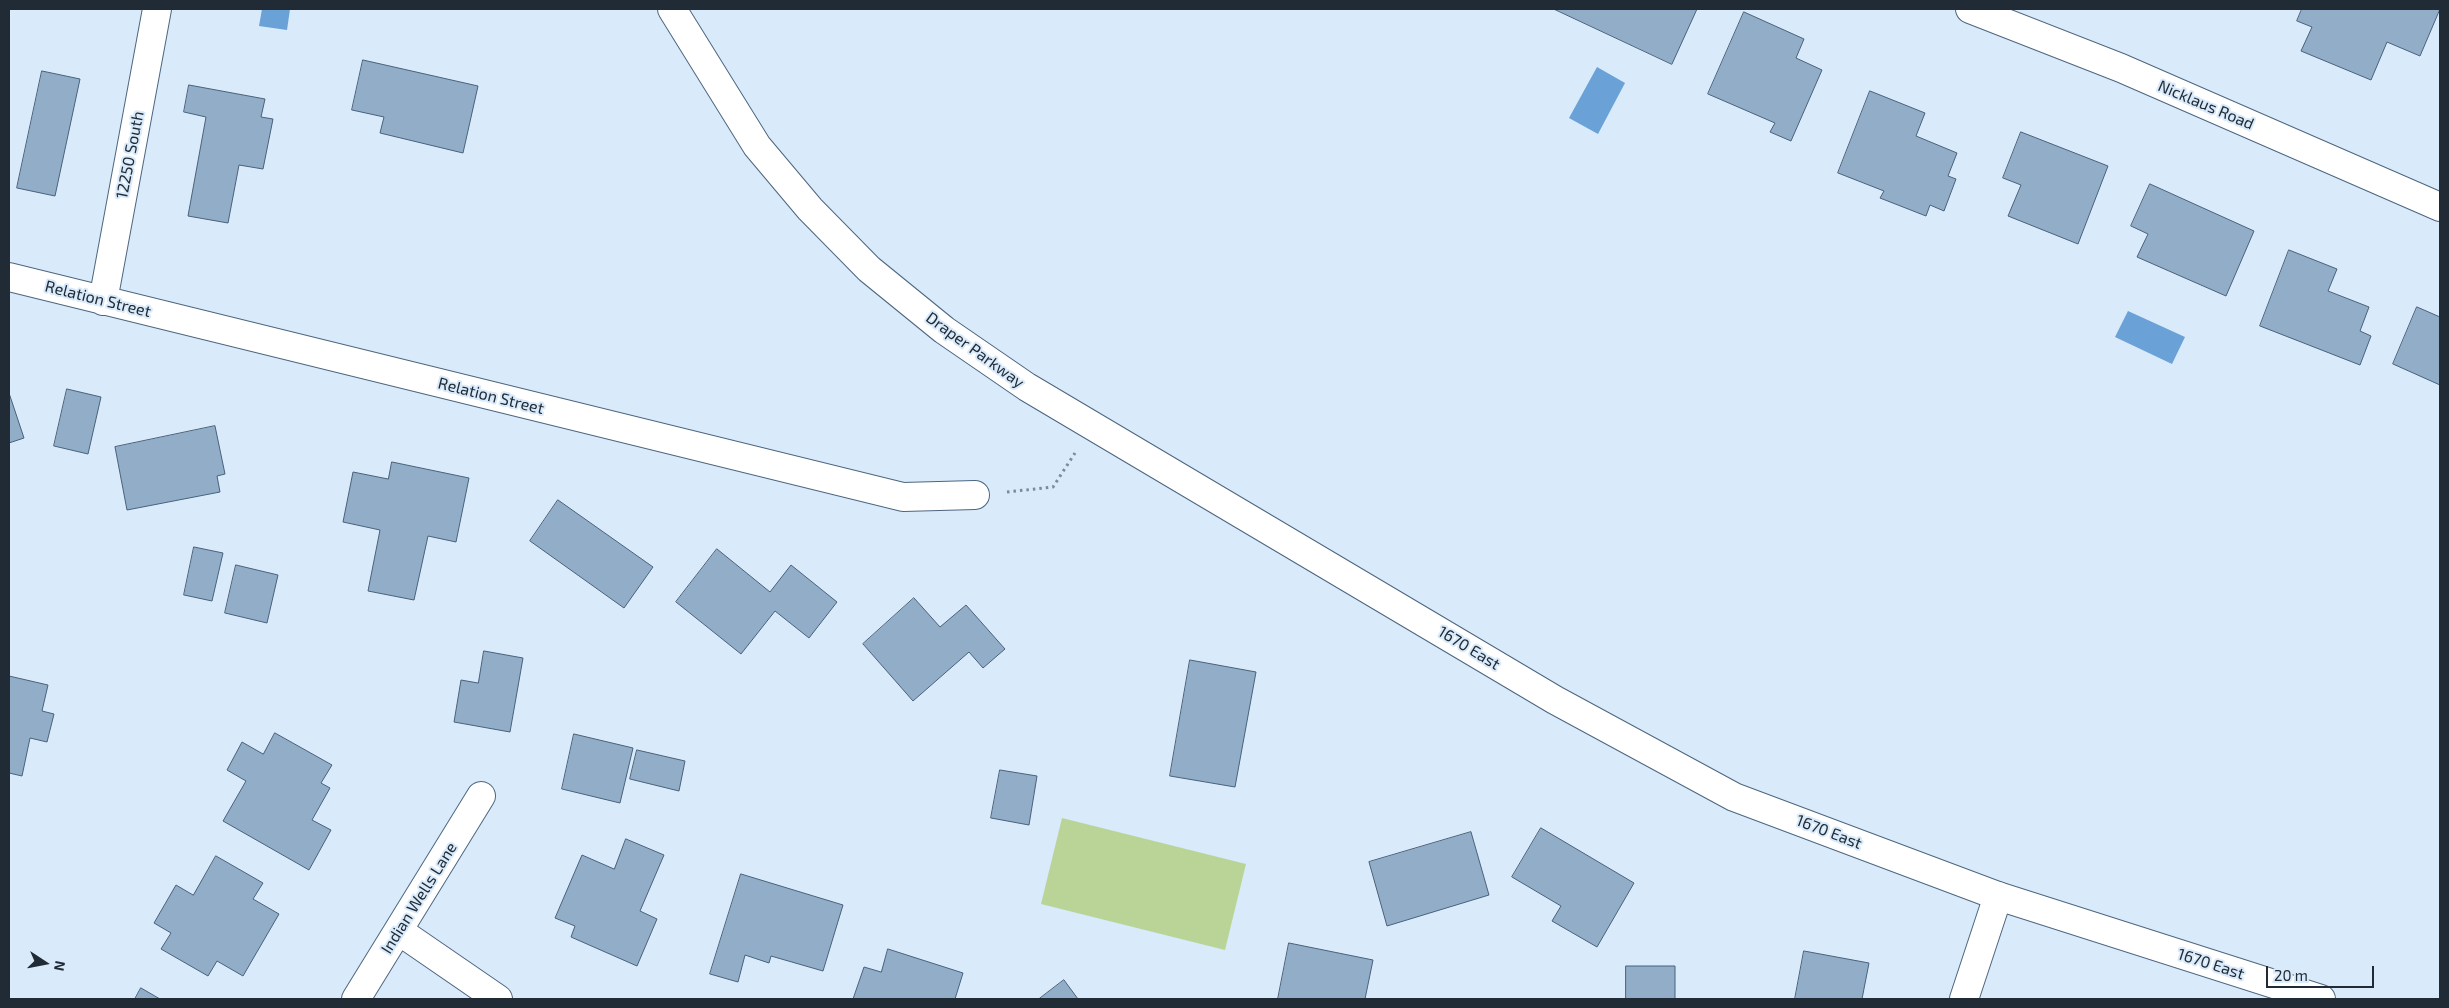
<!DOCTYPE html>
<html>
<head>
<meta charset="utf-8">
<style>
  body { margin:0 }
  #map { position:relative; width:2449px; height:1008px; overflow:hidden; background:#d9eafb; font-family:"Exo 2",sans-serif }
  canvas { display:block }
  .frame { position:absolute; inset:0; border:10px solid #202b35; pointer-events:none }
  .north { position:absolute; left:20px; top:938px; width:50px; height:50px; -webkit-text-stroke:4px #d9eafb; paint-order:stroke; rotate:101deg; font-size:14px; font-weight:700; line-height:20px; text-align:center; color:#202b35 }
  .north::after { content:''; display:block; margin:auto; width:18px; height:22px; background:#202b35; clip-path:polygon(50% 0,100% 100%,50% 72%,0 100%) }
  .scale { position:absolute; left:2266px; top:966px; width:108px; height:22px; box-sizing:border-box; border:2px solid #202b35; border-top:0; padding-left:6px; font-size:15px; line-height:18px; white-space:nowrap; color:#202b35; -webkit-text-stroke:4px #d9eafb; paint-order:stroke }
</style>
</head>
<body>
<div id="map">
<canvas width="2449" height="1008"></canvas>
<div class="frame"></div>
<div class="north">N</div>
<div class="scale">20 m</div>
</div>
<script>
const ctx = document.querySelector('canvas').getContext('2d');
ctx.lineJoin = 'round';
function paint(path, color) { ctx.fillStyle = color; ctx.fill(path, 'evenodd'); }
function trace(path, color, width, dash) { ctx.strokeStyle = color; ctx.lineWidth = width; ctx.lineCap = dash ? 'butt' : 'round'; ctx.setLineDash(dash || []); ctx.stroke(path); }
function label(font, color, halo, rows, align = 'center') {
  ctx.font = font + ' "Exo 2",sans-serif'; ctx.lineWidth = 4; ctx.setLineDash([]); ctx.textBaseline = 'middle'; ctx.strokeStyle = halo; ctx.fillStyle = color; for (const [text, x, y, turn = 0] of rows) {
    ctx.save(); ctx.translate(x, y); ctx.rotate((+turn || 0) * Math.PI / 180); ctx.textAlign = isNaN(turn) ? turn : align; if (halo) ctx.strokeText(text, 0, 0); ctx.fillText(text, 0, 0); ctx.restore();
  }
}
paint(new Path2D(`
  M 1062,818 L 1246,864 L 1225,950 L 1041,904 Z`), '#bad498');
paint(new Path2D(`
  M 262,9 L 290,9 L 287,30 L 259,26 Z
  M 1597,67 L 1625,83 L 1598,134 L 1569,118 Z
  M 2128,311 L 2185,337 L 2172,364 L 2115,337 Z`), '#6aa1d6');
const building = new Path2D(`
  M 1554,9 L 1697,9 L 1672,64 Z
  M 2302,9 L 2440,9 L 2420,56 L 2387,42 L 2371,80 L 2301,51 L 2312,27 L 2297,21 Z
  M 1744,12 L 1804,39 L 1796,58 L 1822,70 L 1791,141 L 1770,132 L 1775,123 L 1708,94 Z
  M 363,60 L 478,86 L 463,153 L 380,133 L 384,117 L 352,110 Z
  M 42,71 L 80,79 L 55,196 L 17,188 Z
  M 189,85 L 265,99 L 261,117 L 273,119 L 263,169 L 239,165 L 228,223 L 188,216 L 206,117 L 184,112 Z
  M 1870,91 L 1925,113 L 1916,136 L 1957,153 L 1948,176 L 1956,179 L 1944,211 L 1930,205 L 1926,216 L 1880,198 L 1884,191 L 1838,173 Z
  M 2021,132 L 2108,166 L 2078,244 L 2008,216 L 2021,185 L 2003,178 Z
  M 2150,184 L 2254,231 L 2226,296 L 2137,257 L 2148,234 L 2131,226 Z
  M 2289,250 L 2337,269 L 2328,291 L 2369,307 L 2360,331 L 2371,336 L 2360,365 L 2260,326 Z
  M 2417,307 L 2440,317 L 2440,385 L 2393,364 Z
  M 67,389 L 101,397 L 88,454 L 54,446 Z
  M 9,393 L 24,438 L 9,443 Z
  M 215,426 L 225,474 L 217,476 L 220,492 L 127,510 L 115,447 Z
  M 392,462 L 469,478 L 456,542 L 428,536 L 414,600 L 368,591 L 380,530 L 343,522 L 353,472 L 388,479 Z
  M 558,500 L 653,567 L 624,608 L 530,541 Z
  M 194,547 L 223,553 L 212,601 L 184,595 Z
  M 717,549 L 770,592 L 791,565 L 837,602 L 809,638 L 775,611 L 741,654 L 676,602 Z
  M 236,565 L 278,575 L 267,623 L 225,613 Z
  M 914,598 L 940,627 L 966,605 L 1005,649 L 983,668 L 969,652 L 913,701 L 863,644 Z
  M 484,651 L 523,658 L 510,732 L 454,722 L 461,680 L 478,683 Z
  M 1190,660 L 1256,672 L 1235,787 L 1170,776 Z
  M 9,676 L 48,685 L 42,711 L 54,714 L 47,742 L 30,738 L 22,776 L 9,773 Z
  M 275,733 L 332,765 L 321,783 L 330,788 L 312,820 L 331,830 L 309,870 L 223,821 L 246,781 L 227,770 L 242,742 L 263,754 Z
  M 574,734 L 633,748 L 620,803 L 562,789 Z
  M 637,750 L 685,761 L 679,791 L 630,779 Z
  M 1000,770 L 1037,776 L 1029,825 L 991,818 Z
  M 1541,828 L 1634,883 L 1597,947 L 1552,921 L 1561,906 L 1512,877 Z
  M 1471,832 L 1489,895 L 1387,926 L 1369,862 Z
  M 626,839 L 664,855 L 640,911 L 657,919 L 637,966 L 571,937 L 575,926 L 555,918 L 582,855 L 614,869 Z
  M 216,856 L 263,883 L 253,899 L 279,914 L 243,976 L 217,961 L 208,976 L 161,949 L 171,933 L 154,923 L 176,885 L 193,895 Z
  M 741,874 L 843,905 L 823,971 L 771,956 L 769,963 L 745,955 L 738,982 L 710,974 Z
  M 1289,943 L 1373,960 L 1365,999 L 1278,999 Z
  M 888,949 L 963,973 L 955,999 L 853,999 L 864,967 L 881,972 Z
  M 1804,951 L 1869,963 L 1862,999 L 1795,999 Z
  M 1626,966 L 1675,966 L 1675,999 L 1626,999 Z
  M 1064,980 L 1078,999 L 1039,999 Z
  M 141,988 L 160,999 L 135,999 Z`);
paint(building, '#91adc7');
trace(building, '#49627a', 1);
const minor = new Path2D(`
  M 1970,9 L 2121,68 L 2440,207
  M 9,277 L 903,497 L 975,495
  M 103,301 L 157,9
  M 399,931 L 498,999
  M 356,999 L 481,796
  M 1964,999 L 1998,896`);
const major = new Path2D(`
  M 672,9 L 757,146 L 810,209 L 869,269 L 944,330 L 1027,387 L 1555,700 L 1734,797 L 1998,896 L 2321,999`);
trace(minor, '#4d667f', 30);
trace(major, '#4d667f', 30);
trace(new Path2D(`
  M 1007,492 L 1053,487 L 1075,453`), '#7d8b99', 3, [2.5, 4]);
trace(minor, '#fff', 28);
trace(major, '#fff', 28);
label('16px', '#202b35', '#d9eafb', [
  ["Nicklaus Road",2206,105,23],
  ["12250 South",130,155,-79],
  ["Relation Street",98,299,14],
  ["Draper Parkway",975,350,36],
  ["Relation Street",491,396,14],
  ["1670 East",1469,648,31],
  ["1670 East",1829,832,21],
  ["Indian Wells Lane",419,898,-58],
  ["1670 East",2211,964,18]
]);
</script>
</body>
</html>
